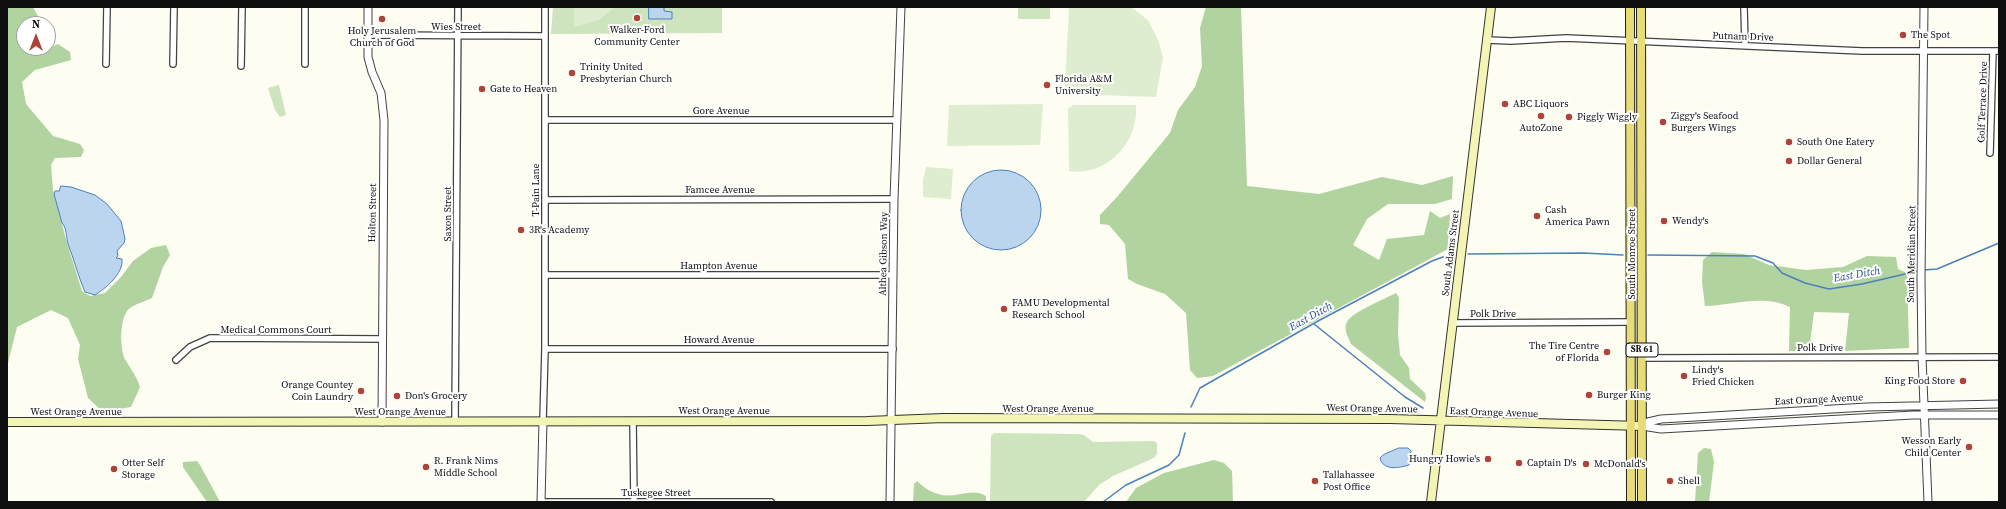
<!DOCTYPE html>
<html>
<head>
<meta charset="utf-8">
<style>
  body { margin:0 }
  #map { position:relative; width:2006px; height:509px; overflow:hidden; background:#fdfdf2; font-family:"Source Serif 4",serif }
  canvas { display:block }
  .frame { position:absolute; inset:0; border:8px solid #0f0f0f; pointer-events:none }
  .north { position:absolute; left:16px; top:16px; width:40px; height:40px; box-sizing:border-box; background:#fff; border:1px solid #9f9f9f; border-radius:50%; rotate:0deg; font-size:11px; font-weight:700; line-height:16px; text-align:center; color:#0f0f0f }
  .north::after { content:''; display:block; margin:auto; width:14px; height:18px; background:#ae4337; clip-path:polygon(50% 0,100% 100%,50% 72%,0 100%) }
</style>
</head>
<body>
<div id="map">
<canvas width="2006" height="509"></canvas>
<div class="frame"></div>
<div class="north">N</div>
</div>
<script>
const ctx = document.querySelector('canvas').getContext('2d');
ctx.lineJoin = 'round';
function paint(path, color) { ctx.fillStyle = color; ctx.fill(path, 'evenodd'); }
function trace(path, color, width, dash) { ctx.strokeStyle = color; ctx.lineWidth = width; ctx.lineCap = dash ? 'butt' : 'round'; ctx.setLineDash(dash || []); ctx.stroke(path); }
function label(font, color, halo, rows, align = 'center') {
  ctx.font = font + ' "Source Serif 4",serif'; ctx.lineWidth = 4; ctx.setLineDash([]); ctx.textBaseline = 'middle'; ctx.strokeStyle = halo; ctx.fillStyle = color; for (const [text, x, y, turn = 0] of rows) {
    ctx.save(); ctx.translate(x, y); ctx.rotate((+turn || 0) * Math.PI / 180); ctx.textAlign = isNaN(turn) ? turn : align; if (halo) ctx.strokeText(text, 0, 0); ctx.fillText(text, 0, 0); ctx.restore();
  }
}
paint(new Path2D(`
  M 553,7 L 722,7 L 722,33 L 551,34 Z
  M 1018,7 L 1050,7 L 1050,19 L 1018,19 Z
  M 279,85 L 286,115 L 280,117 L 275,110 L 268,88 Z
  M 994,433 L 1079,434 L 1084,435 L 1093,442 L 1154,441 L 1157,443 L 1157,454 L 1154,458 L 1113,476 L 1099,485 L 1084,502 L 990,502 L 991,436 Z`), '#cde4bf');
paint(new Path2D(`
  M 7,7 L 33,7 L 40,20 L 40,24 L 24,24 L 24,48 L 46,49 L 58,44 L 70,52 L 71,60 L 35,70 L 22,82 L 26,104 L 53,136 L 80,144 L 84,150 L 81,157 L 55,158 L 51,165 L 53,190 L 67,243 L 82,291 L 90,296 L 105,293 L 121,277 L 133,261 L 151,248 L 166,245 L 170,255 L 163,267 L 152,298 C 145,301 136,304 130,308 C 119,316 119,350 126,361 C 132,371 136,375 140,387 L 131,407 L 103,412 L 88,398 L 78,359 L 80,345 L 68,318 L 51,310 L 17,327 L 7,367 Z
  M 1206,7 L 1241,7 L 1247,186 L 1319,194 L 1382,177 L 1422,185 L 1453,176 L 1452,199 L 1435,204 L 1388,204 L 1367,219 L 1353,245 L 1379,260 L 1387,239 L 1424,235 L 1430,211 L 1440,218 L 1450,214 L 1448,249 L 1213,376 L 1197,378 L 1190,370 L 1186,313 L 1165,294 L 1137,284 L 1128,279 L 1125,244 L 1109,225 L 1100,224 L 1100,215 L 1117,197 L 1170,133 L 1178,110 L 1195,87 L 1202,66 L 1200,28 Z
  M 1712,252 L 1744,254 L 1769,265 L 1806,270 L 1843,267 L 1867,256 L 1896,257 L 1898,269 L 1907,273 L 1909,348 L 1845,351 L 1849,313 L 1814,312 L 1809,351 L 1789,351 L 1790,307 C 1763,294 1734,305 1705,306 L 1702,282 L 1703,260 Z
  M 1396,293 L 1399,298 L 1398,334 L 1400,355 L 1409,368 L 1410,379 L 1425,393 L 1426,398 L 1425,402 L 1351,344 C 1348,337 1343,329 1347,322 C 1352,312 1385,299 1396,293 Z
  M 1704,448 L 1711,449 L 1714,462 L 1709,502 L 1695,502 L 1698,453 Z
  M 1214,460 L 1224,463 L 1232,471 L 1233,502 L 1126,502 L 1136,488 L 1164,473 Z
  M 197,461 L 200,465 L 220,502 L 207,502 L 183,467 L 183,462 Z
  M 917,481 C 924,488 932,493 942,495 C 957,498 973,487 986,496 L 986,502 L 913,502 L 914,484 Z`), '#b0d3a0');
paint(new Path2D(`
  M 574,7 L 615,7 L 599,20 L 574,27 Z
  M 1069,7 L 1131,7 L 1148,20 L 1159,42 L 1163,58 L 1156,97 L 1070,94 L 1065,88 Z
  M 1043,104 L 1040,145 L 947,146 L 949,105 Z
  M 1073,105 L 1136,105 C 1139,142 1107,177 1069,171 L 1068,109 Z
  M 926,167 L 953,169 L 951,199 L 923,197 L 923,177 L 924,177 Z`), '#deedd0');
const water = new Path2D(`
  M 649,7 L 664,7 L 664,11 L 672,12 L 672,19 L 649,19 Z
  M961 210a40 40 0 1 1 80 0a40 40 0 1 1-80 0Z
  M 61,186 L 71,187 L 95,195 L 107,204 L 121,221 L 125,239 L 124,243 L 117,251 L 118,256 L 116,258 L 122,259 C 124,273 105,289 95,295 L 85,292 C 78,276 74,259 68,244 C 66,237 67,228 62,223 L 54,194 L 55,191 L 59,191 Z
  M 1399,448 L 1408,448 L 1411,451 L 1409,465 C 1399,468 1383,471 1380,458 L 1383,455 Z`);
paint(water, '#bcd5ef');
trace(water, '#4c80bd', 1);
trace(new Path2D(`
  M 1468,254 L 1583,253 L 1623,255
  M 1648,255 L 1755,256 L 1773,263 L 1782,273 L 1805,283 L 1829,289 L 1862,284 L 1918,271
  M 1924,270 L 1937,269 L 1999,243
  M 1314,324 L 1405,397 L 1423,408
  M 1191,407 L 1200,388 L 1318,321 L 1432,261 L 1451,254
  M 1103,502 L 1126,485 L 1169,465 L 1179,455 L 1185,433`), '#4c80bd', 1.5);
const minor = new Path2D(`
  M 1744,7 L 1745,46
  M 367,35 L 545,36
  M 1487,40 L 1511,41 L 1566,38 L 1862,51 L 1999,51
  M 106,64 L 107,7
  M 173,64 L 174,7
  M 305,64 L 305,7
  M 241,66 L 242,7
  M 546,120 L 896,120
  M 1990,153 L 1993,51
  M 545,200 L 894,199
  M 545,275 L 893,275
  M 1452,323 L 1630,322
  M 545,349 L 893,349
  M 1642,358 L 1999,357
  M 176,360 L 190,347 L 210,338 L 383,339
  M 543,421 L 545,349 L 545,7
  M 633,421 L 634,502
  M 455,422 L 458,7
  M 541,502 L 771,502`);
const tertiary = new Path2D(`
  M 368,7 L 368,57 L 372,72 L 381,93 L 384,120 L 382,422
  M 1924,7 L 1921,278 L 1922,357 L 1928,502
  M 1642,426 L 1648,422 L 1661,419 L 1867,407 L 1999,404
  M 1642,426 L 1661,429 L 1913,415 L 1999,415
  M 541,502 L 543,421
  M 890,502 L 894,199 L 901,7`);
const secondary = new Path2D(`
  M 7,422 L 867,421 L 944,418 L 1390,419 L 1642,426
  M 1431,502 L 1491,7`);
const primary = new Path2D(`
  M 1630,7 L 1631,502
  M 1641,7 L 1642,502`);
trace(minor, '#424242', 8);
trace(tertiary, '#424242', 9);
trace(secondary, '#313131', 10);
trace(primary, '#202020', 10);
trace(minor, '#fff', 5.5);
trace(tertiary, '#fff', 7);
trace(secondary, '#f3f5b5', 8);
trace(primary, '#e8dc78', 8);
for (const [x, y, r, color] of [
  [637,18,4,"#ae4337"],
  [382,19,4,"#ae4337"],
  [1903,35,4,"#ae4337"],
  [572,73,4,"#ae4337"],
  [1047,85,4,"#ae4337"],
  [482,89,4,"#ae4337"],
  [1505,104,4,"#ae4337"],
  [1541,116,4,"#ae4337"],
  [1569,117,4,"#ae4337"],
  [1663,122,4,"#ae4337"],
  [1789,142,4,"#ae4337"],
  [1789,161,4,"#ae4337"],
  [1537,216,4,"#ae4337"],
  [1664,221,4,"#ae4337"],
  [521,230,4,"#ae4337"],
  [1004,309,4,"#ae4337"],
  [1607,352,4,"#ae4337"],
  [1684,376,4,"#ae4337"],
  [1963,381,4,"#ae4337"],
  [361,391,4,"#ae4337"],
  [1589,395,4,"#ae4337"],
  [397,396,4,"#ae4337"],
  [1969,447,4,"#ae4337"],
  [1488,459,4,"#ae4337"],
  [1519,463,4,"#ae4337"],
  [1586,464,4,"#ae4337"],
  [426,467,4,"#ae4337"],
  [114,469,4,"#ae4337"],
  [1315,481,4,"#ae4337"],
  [1670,481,4,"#ae4337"]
]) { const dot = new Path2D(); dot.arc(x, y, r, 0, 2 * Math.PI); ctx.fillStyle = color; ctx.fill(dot); trace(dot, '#fff', 1.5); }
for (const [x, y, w] of [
  [1642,350,32]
]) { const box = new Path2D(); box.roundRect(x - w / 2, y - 7, w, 14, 3); ctx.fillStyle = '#fff'; ctx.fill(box); trace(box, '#0f0f0f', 1); }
label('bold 9px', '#0f0f0f', null, [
  ["SR 61",1642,350]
]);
label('10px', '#0f0f0f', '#fff', [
  ["Wies Street",456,27],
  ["Putnam Drive",1743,37,2],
  ["Golf Terrace Drive",1983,102,-88],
  ["Gore Avenue",721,111],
  ["T-Pain Lane",536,190,-90],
  ["Famcee Avenue",720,190],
  ["Holton Street",373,213,-89],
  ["Saxon Street",448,214,-90],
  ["South Adams Street",1451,253,-83],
  ["Althea Gibson Way",884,254,-89],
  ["South Monroe Street",1632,254,-90],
  ["South Meridian Street",1912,254,-89],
  ["Hampton Avenue",719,266],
  ["Polk Drive",1493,314],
  ["Medical Commons Court",276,330],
  ["Howard Avenue",719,340],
  ["Polk Drive",1820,348],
  ["East Orange Avenue",1819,400,-3],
  ["West Orange Avenue",1048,409],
  ["West Orange Avenue",1372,409,1],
  ["West Orange Avenue",724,411],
  ["West Orange Avenue",76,412],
  ["West Orange Avenue",400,412],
  ["East Orange Avenue",1494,413,2],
  ["Tuskegee Street",656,493]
]);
label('10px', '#0f0f0f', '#fff', [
  ["Walker-Ford",637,30,"center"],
  ["Community Center",637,42,"center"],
  ["Holy Jerusalem",382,31,"center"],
  ["Church of God",382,43,"center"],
  ["The Spot",1911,35],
  ["Trinity United",580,67],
  ["Presbyterian Church",580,79],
  ["Florida A&M",1055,79],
  ["University",1055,91],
  ["Gate to Heaven",490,89],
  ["ABC Liquors",1513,104],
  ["Ziggy's Seafood",1671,116],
  ["Burgers Wings",1671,128],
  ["Piggly Wiggly",1577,117],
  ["AutoZone",1541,128,"center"],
  ["South One Eatery",1797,142],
  ["Dollar General",1797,161],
  ["Cash",1545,210],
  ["America Pawn",1545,222],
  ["Wendy's",1672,221],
  ["3R's Academy",529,230],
  ["FAMU Developmental",1012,303],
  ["Research School",1012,315],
  ["The Tire Centre",1599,346,"right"],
  ["of Florida",1599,358,"right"],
  ["Lindy's",1692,370],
  ["Fried Chicken",1692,382],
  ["King Food Store",1955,381,"right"],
  ["Orange Countey",353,385,"right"],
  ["Coin Laundry",353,397,"right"],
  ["Burger King",1597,395],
  ["Don's Grocery",405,396],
  ["Wesson Early",1961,441,"right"],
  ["Child Center",1961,453,"right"],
  ["Hungry Howie's",1480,459,"right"],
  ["R. Frank Nims",434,461],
  ["Middle School",434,473],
  ["Otter Self",122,463],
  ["Storage",122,475],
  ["Captain D's",1527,463],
  ["McDonald's",1594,464],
  ["Tallahassee",1323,475],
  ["Post Office",1323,487],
  ["Shell",1678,481]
], 'left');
label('italic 11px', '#275391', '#fff', [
  ["East Ditch",1857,275,-10],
  ["East Ditch",1311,317,-29]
]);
</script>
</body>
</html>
